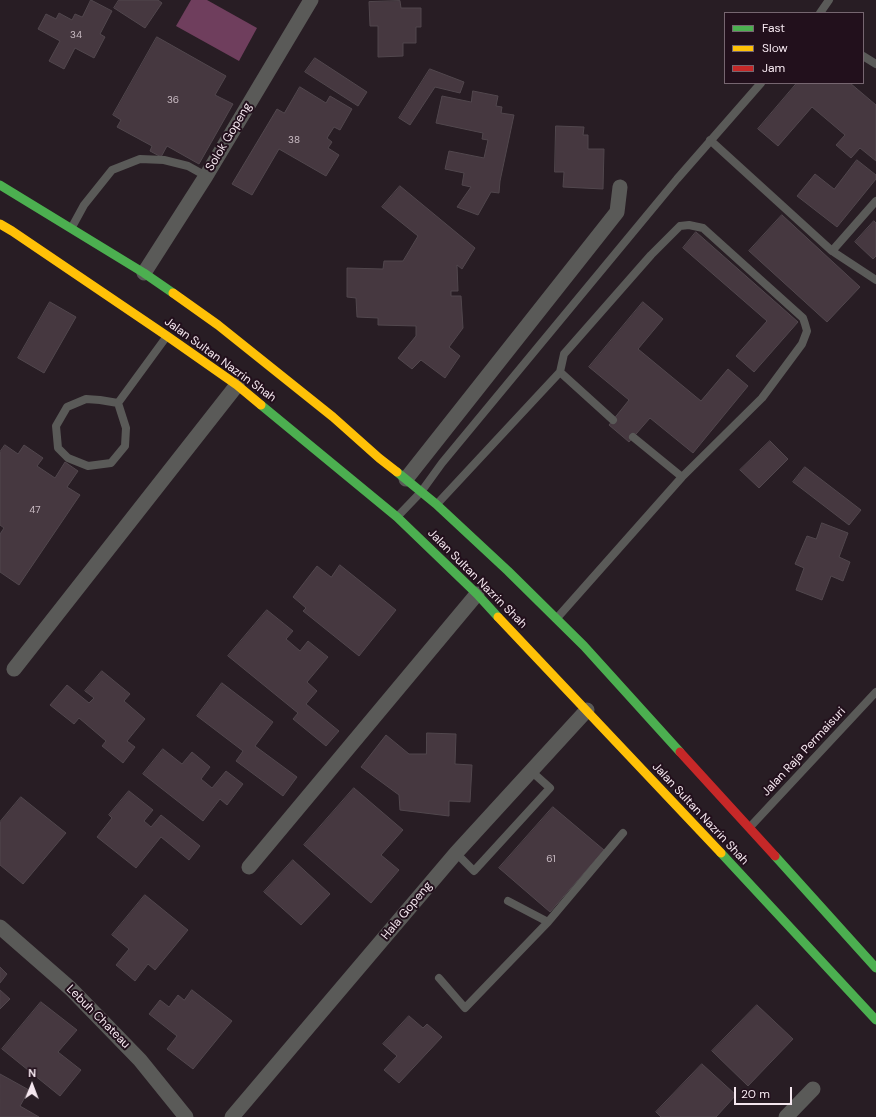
<!DOCTYPE html>
<html>
<head>
<meta charset="utf-8">
<style>
  body { margin:0 }
  #map { position:relative; width:876px; height:1117px; overflow:hidden; background:#281d24; font-family:"DM Sans",sans-serif }
  canvas { display:block }
  .legend { position:absolute; left:724px; top:12px; width:140px; height:72px; box-sizing:border-box; background:#22101c; border:1px solid #766670; margin:0; padding:5px 7px; list-style:none; font-size:12px; color:#f5e7ef }
  .legend li { display:flex; align-items:center; gap:8px; height:20px }
  .legend b { width:20px; border:1px solid #766670 }
  .north { position:absolute; left:12px; top:1065px; width:40px; height:40px; -webkit-text-stroke:3px #22101c; paint-order:stroke; rotate:1deg; font-size:11px; font-weight:700; line-height:16px; text-align:center; color:#f5e7ef }
  .north::after { content:''; display:block; margin:auto; width:14px; height:18px; background:#f5e7ef; clip-path:polygon(50% 0,100% 100%,50% 72%,0 100%) }
  .scale { position:absolute; left:734px; top:1087px; width:58px; height:18px; box-sizing:border-box; border:2px solid #f5e7ef; border-top:0; padding-left:5px; font-size:12px; line-height:14px; white-space:nowrap; color:#f5e7ef; -webkit-text-stroke:3px #22101c; paint-order:stroke }
</style>
</head>
<body>
<div id="map">
<canvas width="876" height="1117"></canvas>
<ul class="legend">
<li><b style="height:5px;background:#4caf50"></b>Fast</li>
<li><b style="height:5px;background:#ffc107"></b>Slow</li>
<li><b style="height:5px;background:#c62828"></b>Jam</li>
</ul>
<div class="north">N</div>
<div class="scale">20 m</div>
</div>
<script>
const ctx = document.querySelector('canvas').getContext('2d');
ctx.lineJoin = 'round';
function paint(path, color) { ctx.fillStyle = color; ctx.fill(path, 'evenodd'); }
function trace(path, color, width, dash) { ctx.strokeStyle = color; ctx.lineWidth = width; ctx.lineCap = dash ? 'butt' : 'round'; ctx.setLineDash(dash || []); ctx.stroke(path); }
function label(font, color, halo, rows, align = 'center') {
  ctx.font = font + ' "DM Sans",sans-serif'; ctx.lineWidth = 4; ctx.setLineDash([]); ctx.textBaseline = 'middle'; ctx.strokeStyle = halo; ctx.fillStyle = color; for (const [text, x, y, turn = 0] of rows) {
    ctx.save(); ctx.translate(x, y); ctx.rotate((+turn || 0) * Math.PI / 180); ctx.textAlign = isNaN(turn) ? turn : align; if (halo) ctx.strokeText(text, 0, 0); ctx.fillText(text, 0, 0); ctx.restore();
  }
}
paint(new Path2D(`
  M 191,0 L 207,0 L 257,28 L 239,61 L 176,26 Z`), '#6f3e5d');
const building = new Path2D(`
  M 91,0 L 112,11 L 100,34 L 105,37 L 94,58 L 75,48 L 64,69 L 49,61 L 60,41 L 38,29 L 46,14 L 56,19 L 59,13 L 72,20 L 75,14 L 82,17 Z
  M 119,0 L 158,0 L 162,3 L 145,28 L 114,8 Z
  M 400,1 L 401,8 L 421,8 L 421,27 L 416,27 L 416,43 L 403,43 L 403,56 L 378,57 L 378,26 L 370,26 L 369,2 Z
  M 157,37 L 226,76 L 215,95 L 233,104 L 199,164 L 167,146 L 161,157 L 150,151 L 152,146 L 117,127 L 121,120 L 113,115 Z
  M 315,58 L 367,92 L 358,106 L 305,72 Z
  M 430,69 L 464,82 L 460,93 L 435,87 L 410,125 L 399,118 Z
  M 797,83 L 850,83 L 876,105 L 876,161 L 860,148 L 851,158 L 836,145 L 845,135 L 812,107 L 778,146 L 758,129 Z
  M 300,87 L 326,103 L 330,96 L 352,109 L 340,130 L 334,127 L 327,138 L 332,142 L 328,148 L 339,155 L 326,176 L 279,149 L 252,195 L 232,184 L 277,109 L 284,113 Z
  M 473,91 L 498,96 L 496,106 L 502,107 L 501,113 L 514,115 L 500,181 L 499,193 L 491,192 L 478,215 L 457,207 L 471,187 L 462,185 L 464,173 L 445,169 L 449,151 L 484,158 L 488,140 L 482,139 L 483,133 L 436,123 L 442,96 L 471,102 Z
  M 556,126 L 584,127 L 583,135 L 588,135 L 588,149 L 604,149 L 603,189 L 563,187 L 564,172 L 555,172 Z
  M 857,160 L 876,175 L 876,179 L 837,227 L 797,196 L 815,174 L 834,189 Z
  M 400,186 L 475,248 L 462,269 L 457,265 L 458,291 L 451,291 L 451,296 L 461,296 L 463,328 L 449,347 L 460,356 L 445,378 L 421,360 L 412,369 L 398,358 L 416,336 L 416,326 L 378,325 L 378,318 L 357,317 L 356,298 L 347,297 L 347,268 L 383,269 L 384,261 L 403,261 L 418,236 L 382,207 Z
  M 782,215 L 860,287 L 827,322 L 749,251 Z
  M 874,221 L 876,223 L 876,256 L 873,259 L 855,242 Z
  M 696,232 L 798,322 L 754,372 L 736,356 L 767,321 L 683,248 Z
  M 50,302 L 76,317 L 44,373 L 18,358 Z
  M 643,302 L 663,319 L 638,349 L 701,401 L 728,369 L 748,386 L 693,453 L 650,418 L 629,442 L 609,425 L 629,400 L 589,367 Z
  M 770,441 L 788,459 L 759,488 L 740,470 Z
  M 5,445 L 18,454 L 24,445 L 43,458 L 37,466 L 55,478 L 65,462 L 78,471 L 67,487 L 80,495 L 19,585 L 0,572 L 0,534 L 4,528 L 0,525 L 0,452 Z
  M 805,467 L 861,510 L 849,525 L 793,482 Z
  M 822,523 L 848,533 L 839,557 L 850,562 L 843,581 L 831,576 L 822,600 L 796,590 L 804,568 L 795,564 L 807,536 L 816,539 Z
  M 340,565 L 396,610 L 359,656 L 303,611 L 306,608 L 293,597 L 317,566 L 331,577 Z
  M 267,610 L 293,631 L 286,639 L 300,651 L 308,641 L 328,657 L 307,682 L 317,691 L 306,704 L 339,731 L 326,746 L 293,719 L 298,713 L 228,656 Z
  M 102,671 L 130,694 L 124,701 L 145,719 L 127,741 L 135,747 L 123,763 L 102,746 L 106,741 L 79,718 L 74,724 L 50,705 L 67,685 L 89,703 L 94,698 L 85,691 Z
  M 222,683 L 273,722 L 255,746 L 297,777 L 283,796 L 236,761 L 243,751 L 197,716 Z
  M 427,733 L 456,734 L 455,764 L 472,765 L 470,802 L 449,801 L 449,816 L 400,810 L 399,795 L 361,767 L 386,735 L 409,754 L 426,754 Z
  M 163,749 L 182,764 L 192,752 L 210,767 L 201,779 L 212,788 L 226,771 L 243,784 L 227,805 L 220,799 L 203,821 L 143,774 Z
  M 354,788 L 403,830 L 381,855 L 399,870 L 371,903 L 304,845 Z
  M 129,791 L 153,810 L 144,821 L 151,827 L 161,815 L 200,846 L 189,860 L 161,837 L 136,868 L 97,837 L 112,818 L 109,815 Z
  M 21,797 L 66,833 L 23,884 L 0,865 L 0,822 Z
  M 553,807 L 604,850 L 550,912 L 499,868 Z
  M 293,860 L 330,894 L 301,925 L 264,892 Z
  M 145,895 L 188,930 L 155,970 L 148,964 L 135,981 L 116,965 L 129,949 L 112,935 Z
  M 0,967 L 7,974 L 0,983 Z
  M 0,990 L 10,999 L 0,1009 Z
  M 192,990 L 232,1021 L 193,1069 L 167,1049 L 177,1036 L 149,1014 L 160,1000 L 169,1007 L 178,995 L 184,1000 Z
  M 41,1002 L 77,1030 L 58,1052 L 81,1070 L 60,1096 L 2,1049 Z
  M 757,1005 L 793,1039 L 748,1086 L 712,1051 Z
  M 409,1016 L 423,1028 L 427,1024 L 442,1037 L 399,1083 L 384,1070 L 397,1056 L 383,1044 Z
  M 702,1064 L 736,1095 L 716,1117 L 661,1117 L 656,1112 Z
  M 0,1074 L 29,1090 L 20,1106 L 39,1117 L 0,1117 Z`);
paint(building, '#463840');
trace(building, '#51474d', 1);
trace(new Path2D(`
  M 820,13 L 829,0
  M 863,56 L 876,64
  M 710,140 L 832,251 L 876,280
  M 72,227 L 84,205 L 112,170 L 140,159 L 164,160 L 188,166 L 206,176
  M 832,251 L 876,201
  M 86,399 L 100,400 L 118,403 L 126,428 L 125,446 L 111,463 L 88,466 L 68,458 L 58,448 L 56,426 L 67,407 Z
  M 118,403 L 167,336
  M 633,437 L 682,477
  M 437,504 L 560,372 L 613,420
  M 398,516 L 421,492 L 442,463 L 677,179 L 761,83
  M 557,618 L 682,477 L 762,398 L 802,344 L 807,331 L 805,324 L 803,318 L 703,228 L 689,225 L 680,226 L 651,255 L 564,354 L 560,372
  M 750,827 L 876,692
  M 456,853 L 474,871 L 550,788 L 531,771
  M 508,901 L 548,922
  M 439,978 L 465,1008 L 548,922 L 623,833`), '#5a5a58', 8);
trace(new Path2D(`
  M 144,273 L 206,176 L 311,0
  M 406,479 L 617,212 L 620,187
  M 14,669 L 237,385
  M 249,867 L 477,594
  M 0,927 L 71,989 L 140,1060 L 186,1117
  M 232,1117 L 456,853 L 587,710
  M 786,1117 L 813,1089`), '#5a5a58', 15);
trace(new Path2D(`
  M 0,185 L 144,273 L 173,293
  M 261,405 L 397,517 L 477,594 L 498,617
  M 397,472 L 436,504 L 508,571 L 584,646 L 680,752
  M 721,853 L 876,1020
  M 775,856 L 876,968`), '#4caf50', 9);
trace(new Path2D(`
  M 0,224 L 12,231 L 167,336 L 237,385 L 261,405
  M 173,293 L 218,325 L 333,417 L 379,458 L 397,472
  M 498,617 L 721,853`), '#ffc107', 9);
trace(new Path2D(`
  M 680,752 L 775,856`), '#c62828', 9);
label('10px', '#c9bbc3', null, [
  ["34",76,35],
  ["36",173,100],
  ["38",294,140],
  ["47",35,510],
  ["61",551,859]
]);
label('12px', '#f5e7ef', '#22101c', [
  ["Solok Gopeng",229,137,-59],
  ["Jalan Sultan Nazrin Shah",220,360,36],
  ["Jalan Sultan Nazrin Shah",477,579,45],
  ["Jalan Raja Permaisuri",804,752,-47],
  ["Jalan Sultan Nazrin Shah",700,814,47],
  ["Hala Gopeng",407,911,-50],
  ["Lebuh Chateau",98,1017,45]
]);
</script>
</body>
</html>
